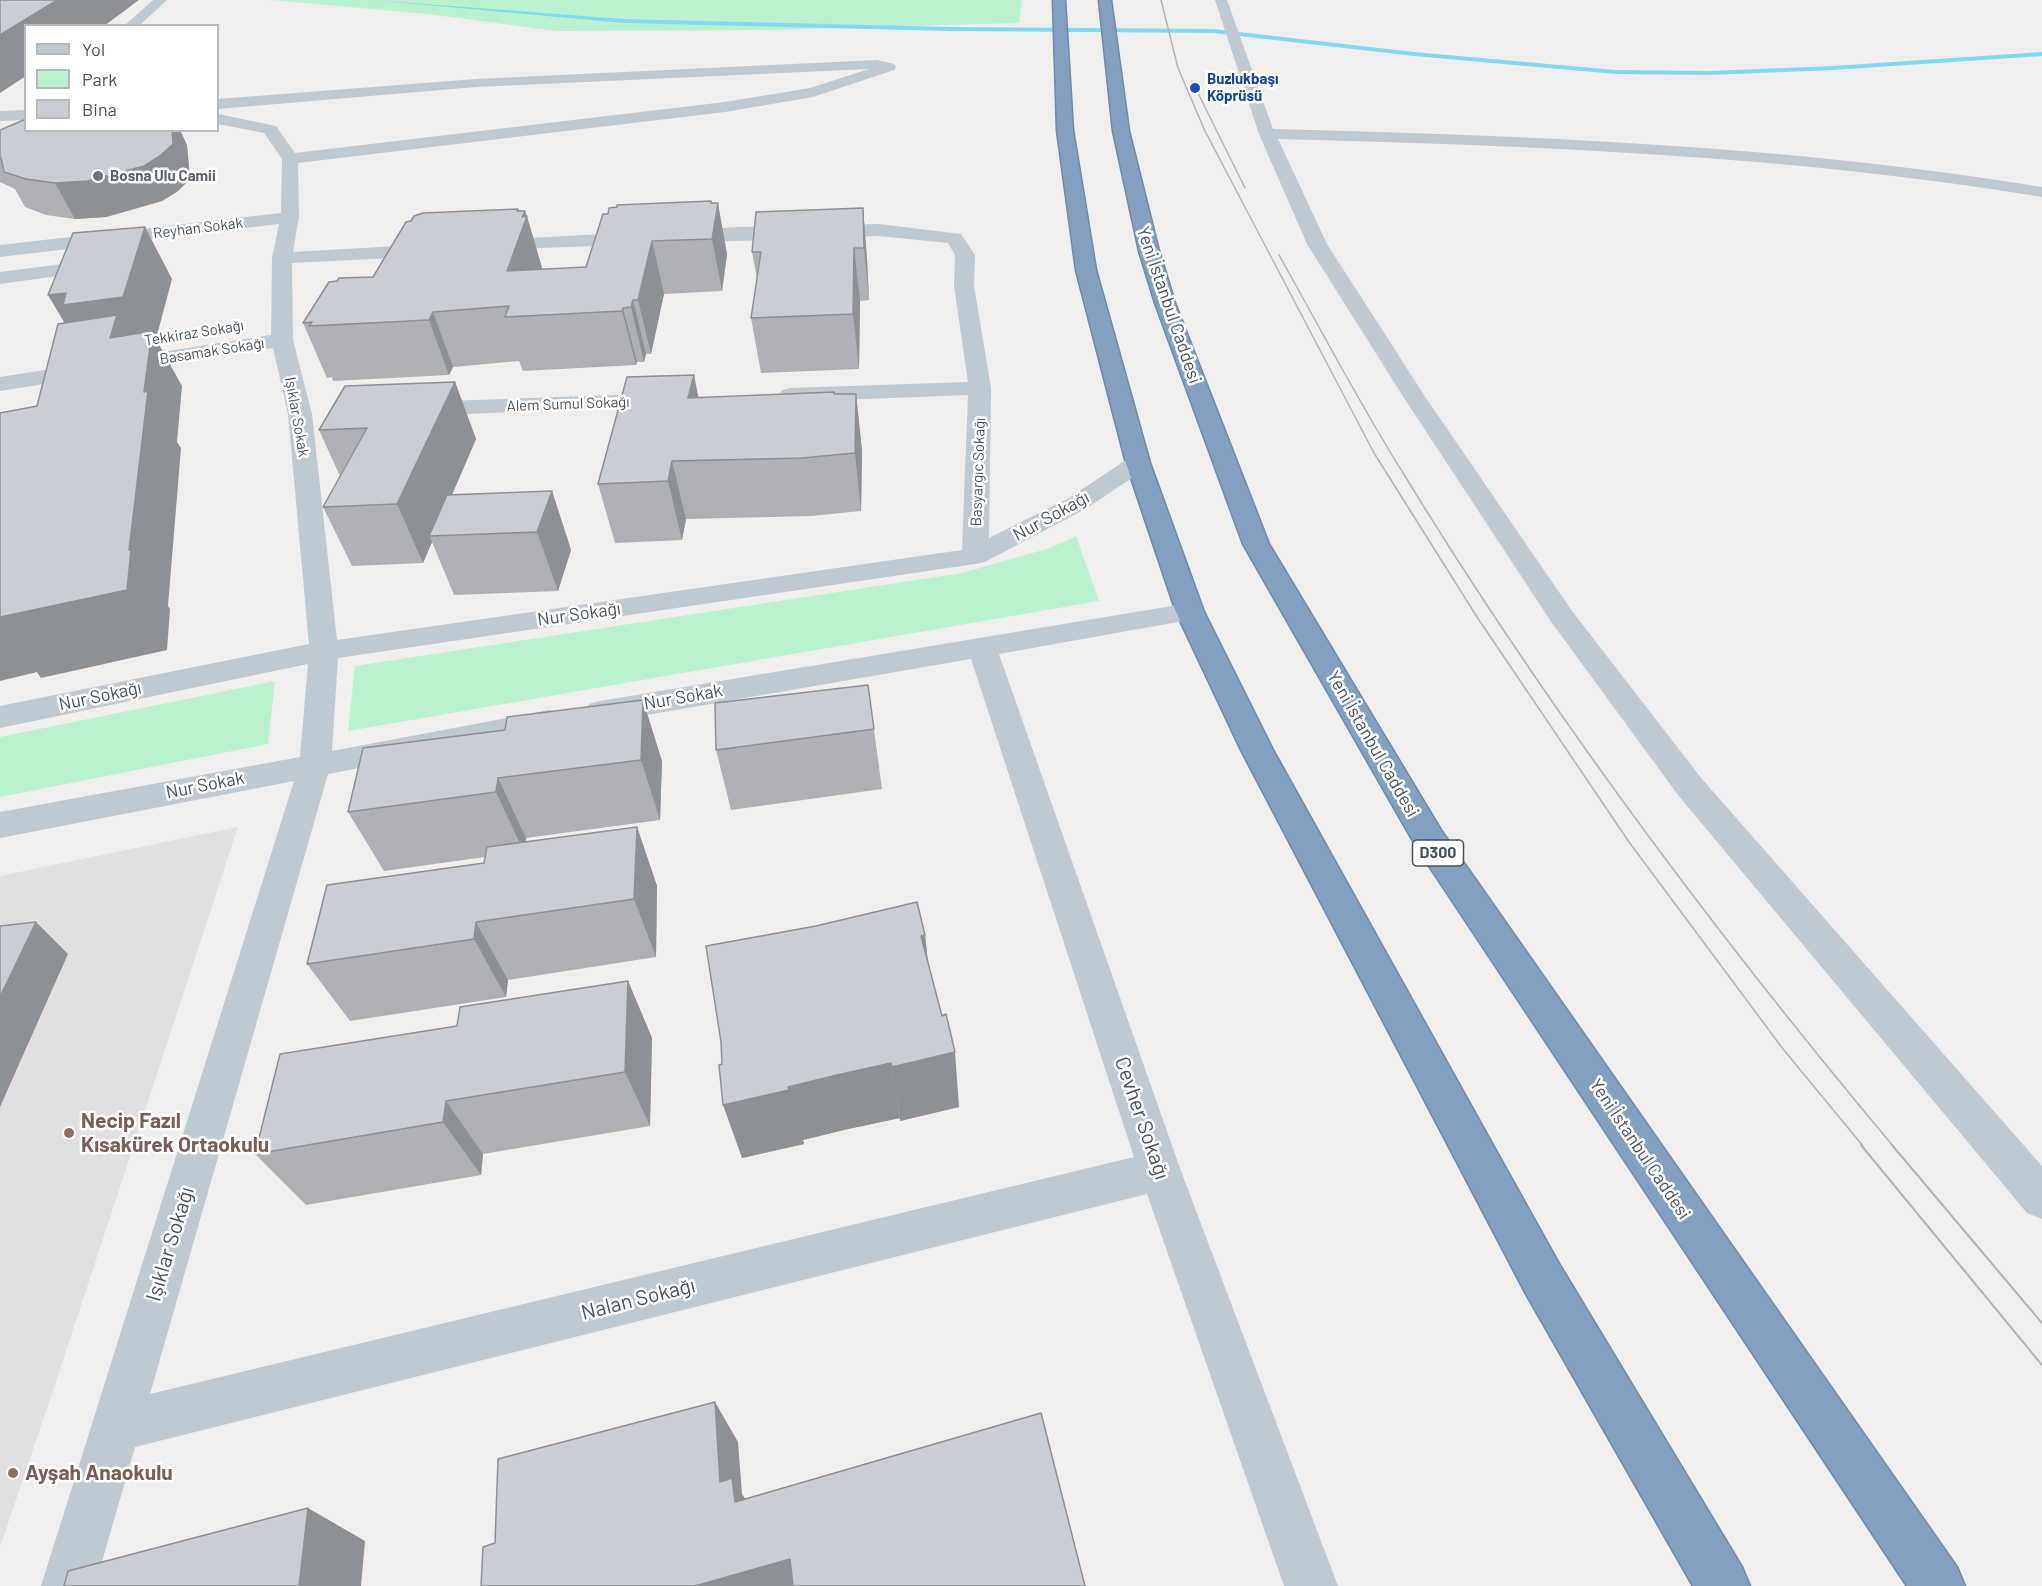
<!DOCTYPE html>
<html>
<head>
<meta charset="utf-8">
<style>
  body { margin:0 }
  #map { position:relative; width:2042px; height:1586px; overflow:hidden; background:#f1eeee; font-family:Barlow,sans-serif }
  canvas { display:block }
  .legend { position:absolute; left:24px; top:24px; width:195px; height:108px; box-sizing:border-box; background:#fff; border:2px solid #b5babf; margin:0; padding:8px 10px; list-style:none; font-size:18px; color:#45525e }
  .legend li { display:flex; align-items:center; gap:12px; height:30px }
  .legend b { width:30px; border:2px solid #b5babf }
</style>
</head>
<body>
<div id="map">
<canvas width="2042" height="1586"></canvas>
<ul class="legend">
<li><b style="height:8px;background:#bec9d2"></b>Yol</li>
<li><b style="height:16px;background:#baf2d0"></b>Park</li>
<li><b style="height:16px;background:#cacdd4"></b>Bina</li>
</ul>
</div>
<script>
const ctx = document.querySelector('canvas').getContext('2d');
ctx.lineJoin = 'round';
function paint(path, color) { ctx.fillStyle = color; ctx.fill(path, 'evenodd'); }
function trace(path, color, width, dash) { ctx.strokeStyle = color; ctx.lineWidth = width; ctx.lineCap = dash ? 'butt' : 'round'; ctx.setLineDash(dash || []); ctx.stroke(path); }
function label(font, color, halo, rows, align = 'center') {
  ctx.font = font + ' Barlow,sans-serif'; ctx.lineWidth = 5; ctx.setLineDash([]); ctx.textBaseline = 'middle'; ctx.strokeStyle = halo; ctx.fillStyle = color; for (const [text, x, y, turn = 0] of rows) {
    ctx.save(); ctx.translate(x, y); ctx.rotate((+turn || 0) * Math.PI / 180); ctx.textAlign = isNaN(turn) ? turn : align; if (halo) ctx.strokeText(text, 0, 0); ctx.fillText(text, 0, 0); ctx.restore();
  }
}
paint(new Path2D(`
  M 238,827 L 53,1391 L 0,1547 L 0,876 Z`), '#e2dfe0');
paint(new Path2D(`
  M 271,0 L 1022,0 L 1019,23 L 770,30 L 557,31 L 427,14 Z
  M 1076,536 L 1099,601 L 348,731 L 355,666 L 962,573 L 1050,548 Z
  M 275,681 L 268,744 L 0,797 L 0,737 Z`), '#baf2d0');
paint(new Path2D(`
  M 372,0 L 623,19 L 950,27 L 1213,29 L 1414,52 L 1615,70 L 1710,71 L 1833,66 L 2042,52 L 2042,56 L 1833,70 L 1710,75 L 1615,74 L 1414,56 L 1213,33 L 950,31 L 623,23 Z`), '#83d9f2');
const highway = new Path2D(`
  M 1053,0 L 1065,0 L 1073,130 L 1096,270 L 1150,463 L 1204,612 L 1273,750 L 1558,1262 L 1742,1567 L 1750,1586 L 1693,1586 L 1526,1294 L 1241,750 L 1176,612 L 1126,463 L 1076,270 L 1057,130 Z
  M 1099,0 L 1111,0 L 1129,131 L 1159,251 L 1175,303 L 1269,544 L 1441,830 L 1957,1567 L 1965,1586 L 1907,1586 L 1417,848 L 1243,544 L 1155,303 L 1139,251 L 1113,131 Z`);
trace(highway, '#6e8bad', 3);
paint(new Path2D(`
  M 153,0 L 167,0 L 139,26 L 124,26 Z
  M 1215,0 L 1227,0 L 1273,129 C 1531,136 1787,145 2042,187 L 2042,197 C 1789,155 1534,146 1278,139 L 1327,244 L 1426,398 L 1572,611 L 1702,779 L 2042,1166 L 2042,1219 L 2027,1213 L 1678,795 L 1552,623 L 1404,398 L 1307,244 L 1259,134 Z
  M 877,60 L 894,64 L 896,67 L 894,70 L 813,97 L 725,112 L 298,163 L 299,217 L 293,252 L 433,244 L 443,250 L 433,256 L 292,263 L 293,340 L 312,414 L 337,640 L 962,550 L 968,395 L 790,402 L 782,400 L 779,395 L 782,390 L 790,388 L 968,382 L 954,286 L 955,255 L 948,243 L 879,236 L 483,250 L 480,246 L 483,242 L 490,240 L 739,227 L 879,224 L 961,234 L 975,255 L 974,286 L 991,388 L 989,538 L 1069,498 L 1129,458 L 1138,456 L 1147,458 L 1150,463 L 1147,468 L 1087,508 L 985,562 L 975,564 L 338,658 L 332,751 L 549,710 L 560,713 L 565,721 L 560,729 L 549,732 L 328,774 L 150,1394 L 1134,1157 L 971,659 L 600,723 L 589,720 L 585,712 L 589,704 L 600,701 L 1190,603 L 1200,606 L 1204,612 L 1200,618 L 999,654 L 1181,1171 L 1338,1586 L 1284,1586 L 1147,1194 L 135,1447 L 95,1586 L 41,1586 L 294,781 L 0,838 L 0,812 L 300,757 L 308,664 L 0,728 L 0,706 L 309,644 L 288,414 L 273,348 L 0,391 L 0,377 L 271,335 L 272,258 L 279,224 L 0,257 L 0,245 L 281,213 L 282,159 L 264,133 L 218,124 L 218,114 L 276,126 L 295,153 L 725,102 L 810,88 L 869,69 L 476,87 L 218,109 L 218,99 L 476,79 Z
  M 26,110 L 26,120 L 0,121 L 0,111 Z
  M 102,259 L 109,261 L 112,265 L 109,269 L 0,284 L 0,272 Z
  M 666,393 L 674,395 L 678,400 L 674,405 L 421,416 L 413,414 L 409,409 L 413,404 L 421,402 Z`), '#bec9d2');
paint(highway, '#83a0c1');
trace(new Path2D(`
  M 1161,0 L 1178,68 L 1205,131 L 1374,453 L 1477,617 L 1629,842 L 1783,1049 L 1863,1146
  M 1192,81 L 1245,188
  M 1279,255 C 1319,326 1357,399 1400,468 C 1546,708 1713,931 1893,1146`), '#b0b4ba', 1.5);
trace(new Path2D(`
  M 1861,1145 L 2042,1365
  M 1892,1145 L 2042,1323`), '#b0b4ba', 2);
paint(new Path2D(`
  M 0,130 L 187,145 L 190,179 L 178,191 L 162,201 L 106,217 L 75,219 L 46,215 L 25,207 L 15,189 L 0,182 Z
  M 711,201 L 727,254 L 722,291 L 664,294 L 651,354 L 646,354 L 644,362 L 637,362 L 636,365 L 523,371 L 519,361 L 453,367 L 449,375 L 333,381 L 332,377 L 327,378 L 303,323 L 337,281 L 373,277 L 519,211 L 525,211 L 542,268 L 542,269 L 586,267 Z
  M 863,208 L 867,259 L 869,300 L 860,301 L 859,369 L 761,373 L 751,318 L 757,279 L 752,252 Z
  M 455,382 L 476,439 L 452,495 L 552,491 L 571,550 L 558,591 L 454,595 L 432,542 L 423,563 L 352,566 L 323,507 L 340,476 L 319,430 Z
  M 856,394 L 862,451 L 861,511 L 811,516 L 686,519 L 682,540 L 615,543 L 598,484 L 698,398 Z
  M 868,685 L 882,789 L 731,810 L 716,750 Z
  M 363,748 L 662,761 L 660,820 L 526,838 L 525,842 L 637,827 L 657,886 L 656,957 L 508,980 L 506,997 L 350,1021 L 307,964 L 484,863 L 485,857 L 384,871 L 348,812 Z
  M 925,935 L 928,961 L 959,1107 L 900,1121 L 900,1118 L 848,1129 L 803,1140 L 804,1144 L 742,1158 L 722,1064 Z
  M 628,981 L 652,1038 L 650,1126 L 483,1154 L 481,1175 L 306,1205 L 255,1154 L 457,1026 Z`), '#aeb0b6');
paint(new Path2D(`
  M 62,0 L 139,0 L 104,26 L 26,26 L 26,76 L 0,93 L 0,35 L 54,2 Z
  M 172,130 L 180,130 L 187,145 L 190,179 L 178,191 L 162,201 L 106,217 L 75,219 L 55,183 Z
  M 711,201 L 715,223 L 718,203 L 727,254 L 722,291 L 712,239 Z
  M 863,208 L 867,259 L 869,300 L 864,248 Z
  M 518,209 L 524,226 L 522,217 L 525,211 L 527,217 L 527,216 L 542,268 L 526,315 L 507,271 Z
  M 145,227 L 172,279 L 156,339 L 182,386 L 177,442 L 181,448 L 168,606 L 170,609 L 167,650 L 41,678 L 37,672 L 0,681 L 0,616 L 129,550 L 80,349 L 48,295 Z
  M 652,241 L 664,294 L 651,354 L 638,300 Z
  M 854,248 L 860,301 L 859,369 L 853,314 Z
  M 633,300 L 646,354 L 644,362 L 631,307 Z
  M 623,308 L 637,362 L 636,365 L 622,311 Z
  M 433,312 L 453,367 L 449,375 L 429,320 Z
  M 694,375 L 705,431 L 688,398 Z
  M 455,382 L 476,439 L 434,536 L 429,536 L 432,542 L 423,563 L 397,504 Z
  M 856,394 L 862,451 L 861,511 L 855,453 Z
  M 672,461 L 686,519 L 682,540 L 668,481 Z
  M 552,491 L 571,550 L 558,591 L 537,532 Z
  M 643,700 L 662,761 L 660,820 L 641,760 Z
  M 498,778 L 526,838 L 524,852 L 496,792 Z
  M 637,827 L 657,886 L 656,957 L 634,899 Z
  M 36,922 L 68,954 L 0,1107 L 0,997 Z
  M 476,922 L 508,980 L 506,997 L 474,939 Z
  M 925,935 L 931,992 L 921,936 Z
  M 628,981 L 652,1038 L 650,1126 L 625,1072 Z
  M 955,1052 L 959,1107 L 900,1121 L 892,1067 Z
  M 891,1063 L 900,1118 L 848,1129 L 803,1140 L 804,1144 L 742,1158 L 723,1105 L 788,1087 L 837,1075 Z
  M 446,1101 L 483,1154 L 481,1175 L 443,1122 Z
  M 715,1402 L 738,1442 L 742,1494 L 755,1513 L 757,1536 L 720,1482 Z
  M 308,1508 L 365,1541 L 361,1586 L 299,1586 Z
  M 790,1559 L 807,1586 L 695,1586 Z`), '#8d9094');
const building = new Path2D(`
  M 0,0 L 62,0 L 54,2 L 0,35 Z
  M 26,119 L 26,130 L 172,130 L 173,144 L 160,156 L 144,166 L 87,181 L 55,183 L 26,179 L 4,172 L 1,158 L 0,157 L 0,130 Z
  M 711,201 L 711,203 L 718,203 L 712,239 L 652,241 L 638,300 L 633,300 L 631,307 L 623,308 L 622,311 L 505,317 L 509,306 L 433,312 L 429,320 L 309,326 L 312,322 L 303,323 L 329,282 L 337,281 L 339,278 L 373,277 L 406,222 L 411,221 L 414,216 L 423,213 L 518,209 L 517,211 L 525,211 L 522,217 L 527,216 L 507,271 L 586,267 L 603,214 L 608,214 L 609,208 L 617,207 L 617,205 Z
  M 863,208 L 864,248 L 854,248 L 853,314 L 751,318 L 761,252 L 752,252 L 756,212 Z
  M 145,227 L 123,297 L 63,305 L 66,293 L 48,295 L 73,233 Z
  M 117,315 L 110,338 L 152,331 L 144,392 L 148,391 L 129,550 L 131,550 L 127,590 L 0,617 L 0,413 L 37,406 L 58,324 Z
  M 694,375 L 688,398 L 834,392 L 834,394 L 856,394 L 855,453 L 802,458 L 672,461 L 668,481 L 598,484 L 627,377 Z
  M 455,382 L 397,504 L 323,507 L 367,428 L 319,430 L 345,386 Z
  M 552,491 L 537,532 L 429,536 L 447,495 Z
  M 868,685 L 874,729 L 716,750 L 715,703 Z
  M 643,700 L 641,760 L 498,778 L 496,792 L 348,812 L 363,748 L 505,730 L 507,717 Z
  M 637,827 L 634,899 L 476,922 L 474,939 L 307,964 L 327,885 L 484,863 L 487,847 Z
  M 917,902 L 925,935 L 921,936 L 942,1016 L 946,1014 L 955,1052 L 892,1067 L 891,1063 L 837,1075 L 788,1087 L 789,1090 L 723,1105 L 719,1065 L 722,1064 L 721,1042 L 706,946 L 816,926 Z
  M 36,922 L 0,997 L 0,926 Z
  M 628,981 L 625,1072 L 446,1101 L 443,1122 L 255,1154 L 280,1054 L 457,1026 L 460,1007 Z
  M 715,1402 L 720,1482 L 732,1478 L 735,1502 L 1041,1413 L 1085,1586 L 793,1586 L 790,1559 L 695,1586 L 481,1586 L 483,1547 L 495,1543 L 498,1459 Z
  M 308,1508 L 299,1586 L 64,1586 L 68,1571 Z`);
paint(building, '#cacdd4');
trace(building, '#8d9094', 1.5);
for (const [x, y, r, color] of [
  [1195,88,6,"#1a4fb4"],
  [98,176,6,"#6b7280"],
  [69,1133,6,"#8d6e63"],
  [13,1473,6,"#8d6e63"]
]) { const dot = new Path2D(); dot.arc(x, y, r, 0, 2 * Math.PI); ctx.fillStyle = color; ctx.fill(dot); trace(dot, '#fff', 2); }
label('bold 15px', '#164399', '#fff', [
  ["Buzlukbaşı",1207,79],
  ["Köprüsü",1207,96]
], 'left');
label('bold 15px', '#5b616d', '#fff', [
  ["Bosna Ulu Camii",110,176]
], 'left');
label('15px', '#45525e', '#fff', [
  ["Reyhan Sokak",198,228,-7],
  ["Tekkiraz Sokağı",194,333,-9],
  ["Basamak Sokağı",212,351,-9],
  ["Alem Sumul Sokağı",568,404,-2],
  ["Işıklar Sokak",297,417,80],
  ["Basyargıc Sokağı",978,472,-88]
]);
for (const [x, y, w] of [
  [1438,853,51]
]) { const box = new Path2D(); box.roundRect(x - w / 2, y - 13, w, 26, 4.5); ctx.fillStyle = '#fff'; ctx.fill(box); trace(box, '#45525e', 1.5); }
label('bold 16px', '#45525e', null, [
  ["D300",1438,853]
]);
label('18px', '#45525e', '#fff', [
  ["Yeni İstanbul Caddesi",1169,305,71],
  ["Nur Sokağı",1051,516,-29],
  ["Nur Sokağı",579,614,-8],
  ["Nur Sokağı",100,696,-12],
  ["Nur Sokak",683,697,-10],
  ["Yeni İstanbul Caddesi",1373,744,60],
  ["Nur Sokak",205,785,-11],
  ["Yeni İstanbul Caddesi",1640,1149,56]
]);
label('21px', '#45525e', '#fff', [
  ["Cevher Sokağı",1142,1118,71],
  ["Işıklar Sokağı",170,1244,-73],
  ["Nalan Sokağı",638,1299,-14]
]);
label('bold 21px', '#785e54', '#fff', [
  ["Necip Fazıl",81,1121],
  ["Kısakürek Ortaokulu",81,1145],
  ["Ayşah Anaokulu",25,1473]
], 'left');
</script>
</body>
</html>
